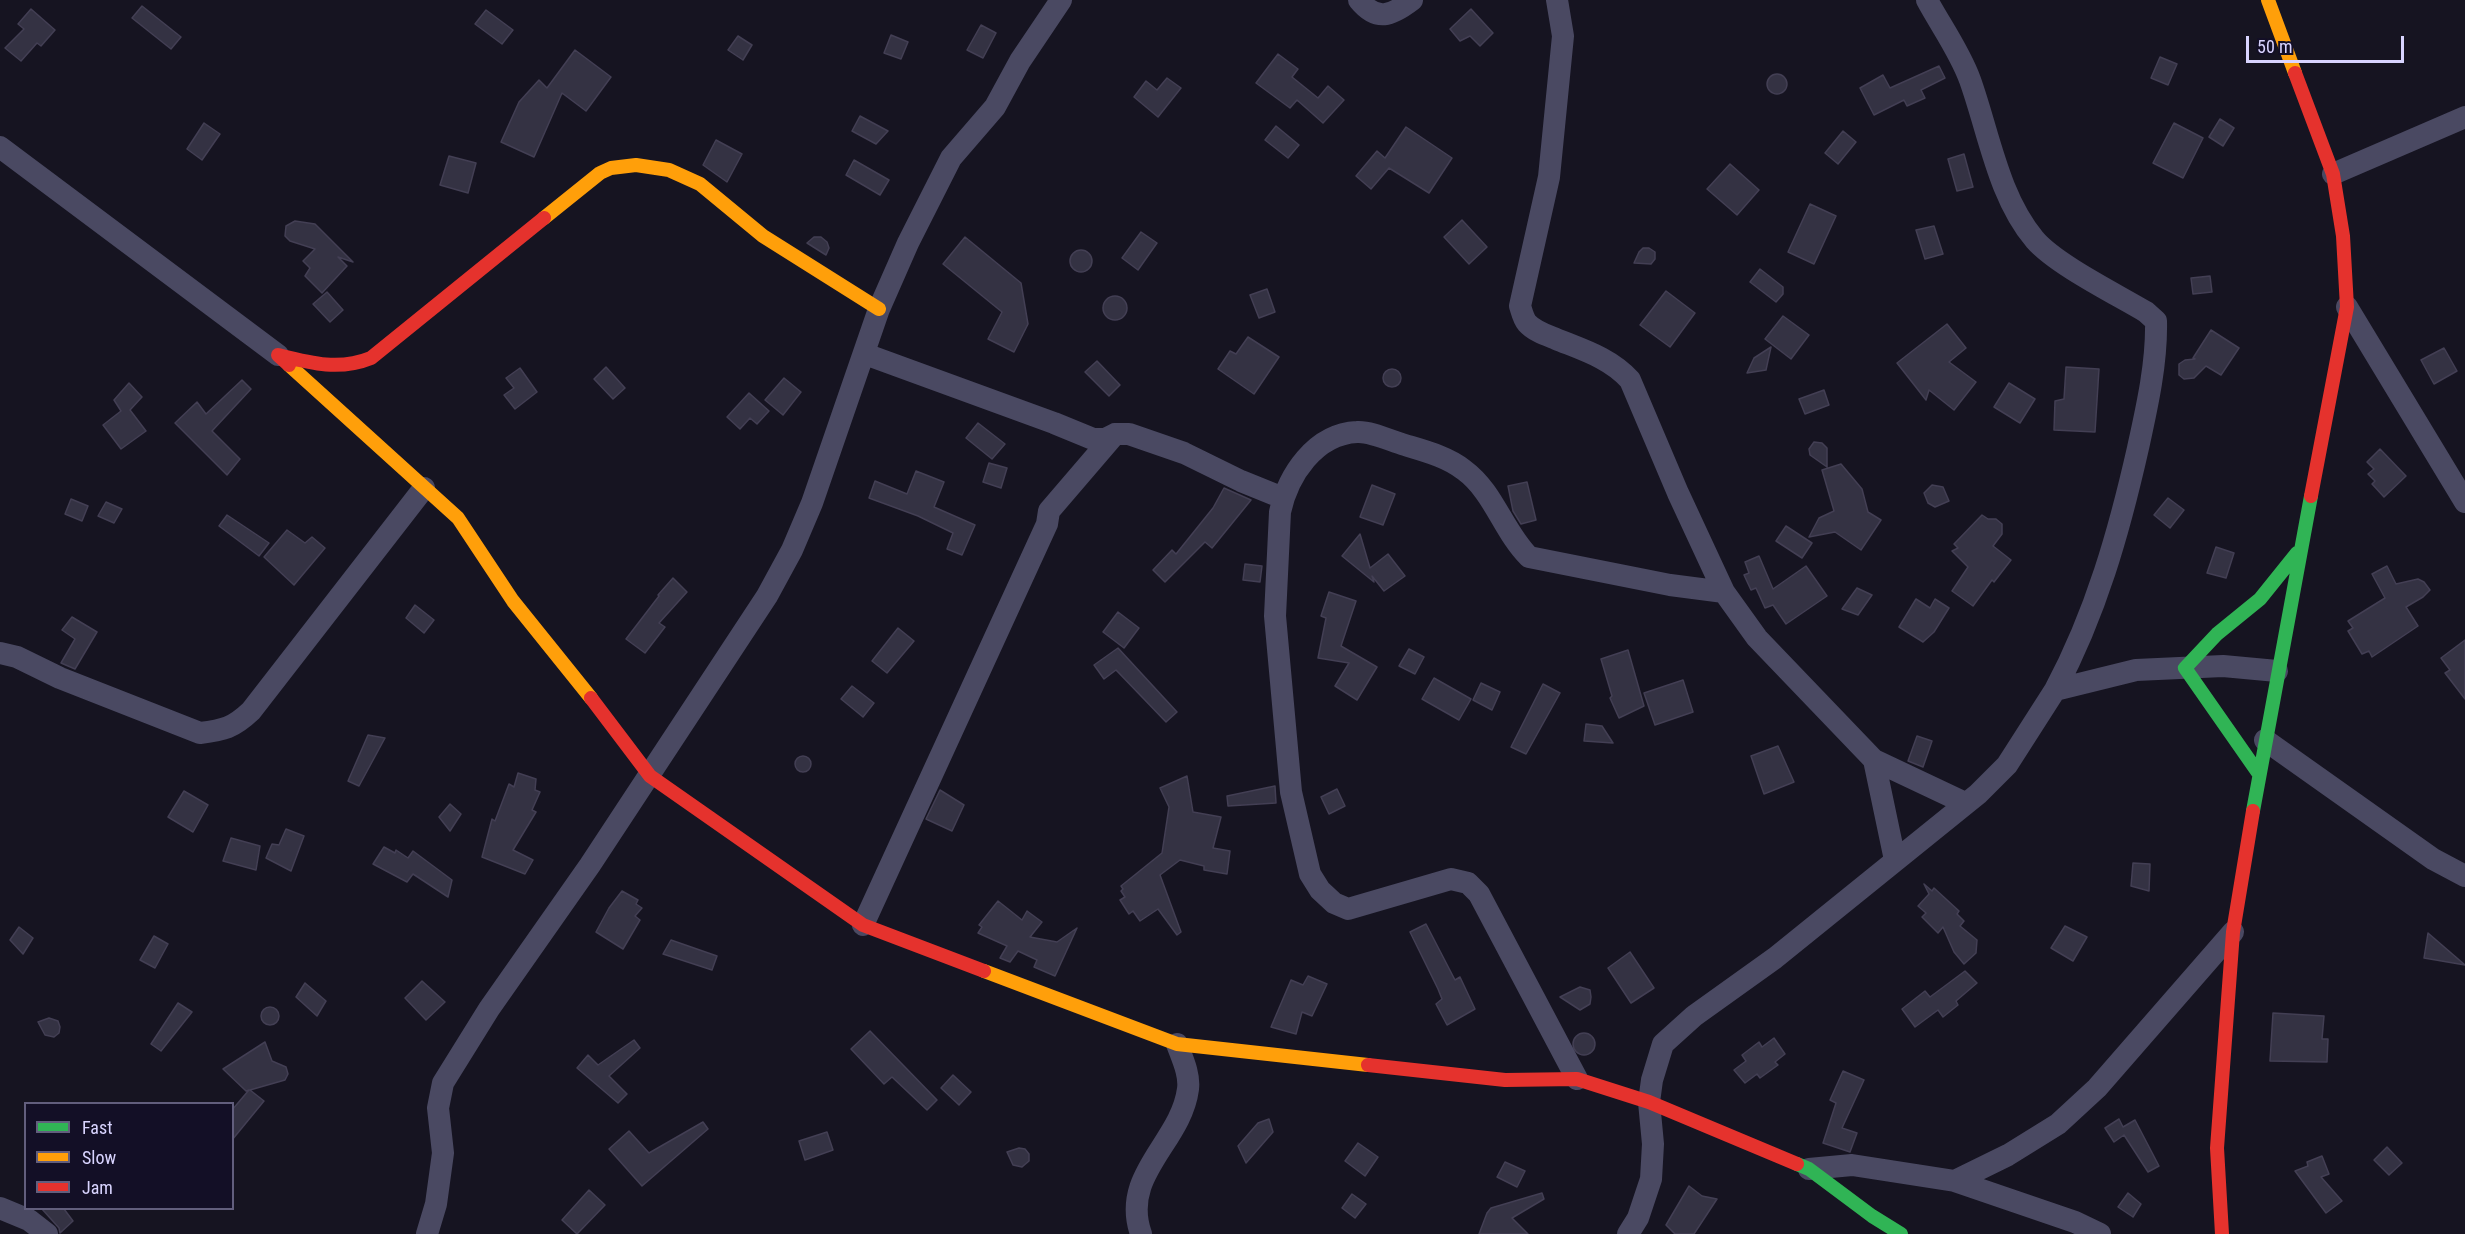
<!DOCTYPE html>
<html>
<head>
<meta charset="utf-8">
<style>
  body { margin:0 }
  #map { position:relative; width:2465px; height:1234px; overflow:hidden; background:#161421; font-family:"Roboto Condensed",sans-serif }
  canvas { display:block }
  .legend { position:absolute; left:24px; top:1102px; width:210px; height:108px; box-sizing:border-box; background:#130f26; border:2px solid #625e7d; margin:0; padding:8px 10px; list-style:none; font-size:18px; color:#d9d4ff }
  .legend li { display:flex; align-items:center; gap:12px; height:30px }
  .legend b { width:30px; border:2px solid #625e7d }
  .scale { position:absolute; left:2246px; top:36px; width:158px; height:27px; box-sizing:border-box; border:3px solid #d9d4ff; border-top:0; padding-left:8px; font-size:18px; line-height:21px; white-space:nowrap; color:#d9d4ff; -webkit-text-stroke:4px #130f26; paint-order:stroke }
</style>
</head>
<body>
<div id="map">
<canvas width="2465" height="1234"></canvas>
<ul class="legend">
<li><b style="height:8px;background:#30b455"></b>Fast</li>
<li><b style="height:8px;background:#ff9f0a"></b>Slow</li>
<li><b style="height:8px;background:#e5322d"></b>Jam</li>
</ul>
<div class="scale">50 m</div>
</div>
<script>
const ctx = document.querySelector('canvas').getContext('2d');
ctx.lineJoin = 'round';
function paint(path, color) { ctx.fillStyle = color; ctx.fill(path, 'evenodd'); }
function trace(path, color, width, dash) { ctx.strokeStyle = color; ctx.lineWidth = width; ctx.lineCap = dash ? 'butt' : 'round'; ctx.setLineDash(dash || []); ctx.stroke(path); }
const building = new Path2D(`
  M 142,6 L 181,37 L 171,49 L 132,18 Z
  M 31,9 L 55,30 L 41,46 L 37,43 L 21,61 L 5,48 L 24,29 L 18,24 Z
  M 1471,9 L 1493,33 L 1480,46 L 1470,36 L 1460,41 L 1450,29 Z
  M 486,10 L 513,30 L 502,44 L 475,24 Z
  M 981,25 L 996,33 L 983,58 L 967,50 Z
  M 891,35 L 908,42 L 901,59 L 884,53 Z
  M 738,36 L 752,45 L 743,60 L 728,50 Z
  M 575,50 L 611,77 L 586,111 L 562,93 L 534,157 L 501,142 L 519,102 L 539,80 L 547,88 Z
  M 1278,54 L 1298,69 L 1292,77 L 1318,98 L 1328,86 L 1344,100 L 1323,123 L 1297,100 L 1290,108 L 1256,83 Z
  M 2160,57 L 2177,64 L 2168,85 L 2151,78 Z
  M 1939,66 L 1945,78 L 1921,90 L 1925,98 L 1907,106 L 1904,100 L 1874,115 L 1860,88 L 1883,75 L 1890,88 Z
  M1767 84a10 10 0 1 1 20 0a10 10 0 1 1-20 0Z
  M 1167,78 L 1181,88 L 1158,117 L 1134,97 L 1146,81 L 1157,90 Z
  M 860,116 L 888,131 L 876,144 L 852,131 Z
  M 2220,119 L 2234,128 L 2223,146 L 2209,137 Z
  M 204,123 L 220,134 L 202,160 L 187,149 Z
  M 2174,123 L 2203,138 L 2183,178 L 2153,163 Z
  M 1276,126 L 1299,145 L 1288,158 L 1265,140 Z
  M 1406,127 L 1452,158 L 1429,193 L 1389,168 L 1371,189 L 1356,176 L 1377,151 L 1385,158 Z
  M 1843,131 L 1856,142 L 1838,164 L 1825,153 Z
  M 716,140 L 742,154 L 727,182 L 703,165 Z
  M 1964,154 L 1973,187 L 1957,191 L 1948,159 Z
  M 449,156 L 476,163 L 468,193 L 440,185 Z
  M 854,160 L 889,180 L 880,195 L 846,175 Z
  M 1730,164 L 1759,190 L 1737,215 L 1707,189 Z
  M 1810,204 L 1836,216 L 1814,264 L 1788,252 Z
  M 1462,220 L 1487,247 L 1469,264 L 1444,237 Z
  M 295,221 L 315,224 L 353,262 L 338,257 L 347,266 L 322,293 L 305,276 L 310,268 L 303,261 L 315,249 L 290,241 L 285,236 L 286,226 Z
  M 1934,226 L 1943,254 L 1925,259 L 1916,230 Z
  M 1141,232 L 1157,243 L 1138,270 L 1122,258 Z
  M 814,237 L 821,237 L 827,242 L 829,248 L 826,255 L 807,243 Z
  M 965,237 L 1021,283 L 1028,324 L 1014,352 L 988,339 L 1002,312 L 943,264 Z
  M 1643,248 L 1649,248 L 1655,252 L 1655,259 L 1651,264 L 1634,263 L 1639,252 Z
  M1070 261a11 11 0 1 1 22 0a11 11 0 1 1-22 0Z
  M 1760,269 L 1783,287 L 1783,294 L 1776,302 L 1750,282 Z
  M 2210,276 L 2212,292 L 2193,294 L 2191,278 Z
  M 1267,289 L 1275,312 L 1259,318 L 1250,295 Z
  M 1666,291 L 1695,313 L 1670,347 L 1640,325 Z
  M 327,292 L 343,310 L 330,322 L 313,304 Z
  M1103 308a12 12 0 1 1 24 0a12 12 0 1 1-24 0Z
  M 1783,316 L 1809,335 L 1791,359 L 1765,339 Z
  M 1947,324 L 1966,348 L 1949,362 L 1976,382 L 1954,410 L 1929,390 L 1926,400 L 1897,363 Z
  M 2211,330 L 2239,348 L 2221,375 L 2206,366 L 2194,378 L 2184,379 L 2179,375 L 2179,364 L 2185,360 L 2195,359 L 2193,358 Z
  M 1248,337 L 1279,357 L 1254,394 L 1218,369 L 1230,351 L 1236,354 Z
  M 1771,347 L 1766,370 L 1747,373 L 1754,358 Z
  M 2444,348 L 2457,371 L 2434,384 L 2421,360 Z
  M 1097,361 L 1120,385 L 1109,396 L 1085,372 Z
  M 606,367 L 625,388 L 613,399 L 594,379 Z
  M 2066,367 L 2099,369 L 2095,432 L 2054,430 L 2055,401 L 2064,399 Z
  M 520,368 L 537,392 L 515,409 L 504,395 L 514,388 L 506,378 Z
  M1383 378a9 9 0 1 1 18 0a9 9 0 1 1-18 0Z
  M 784,378 L 801,392 L 783,415 L 765,400 Z
  M 242,380 L 251,389 L 212,431 L 240,459 L 227,475 L 175,423 L 197,402 L 206,414 Z
  M 129,383 L 142,397 L 130,410 L 146,431 L 121,449 L 103,425 L 121,411 L 114,400 Z
  M 2009,383 L 2035,399 L 2020,423 L 1994,407 Z
  M 1824,390 L 1829,405 L 1805,414 L 1799,399 Z
  M 749,393 L 769,411 L 757,424 L 750,418 L 740,429 L 727,417 Z
  M 978,423 L 1005,444 L 992,459 L 966,438 Z
  M 1814,442 L 1822,443 L 1827,448 L 1827,467 L 1810,455 L 1809,449 Z
  M 2380,449 L 2406,476 L 2384,497 L 2372,484 L 2375,481 L 2368,474 L 2374,469 L 2367,462 Z
  M 989,463 L 1007,468 L 1001,488 L 983,482 Z
  M 1841,464 L 1862,489 L 1868,512 L 1881,520 L 1861,550 L 1835,532 L 1809,537 L 1819,518 L 1834,511 L 1822,470 Z
  M 916,471 L 944,482 L 934,507 L 975,525 L 962,555 L 947,549 L 953,533 L 918,516 L 869,498 L 875,481 L 907,494 Z
  M 1527,482 L 1536,520 L 1521,524 L 1513,511 L 1508,486 Z
  M 1372,485 L 1395,494 L 1383,525 L 1360,517 Z
  M 1932,485 L 1943,487 L 1949,501 L 1935,507 L 1928,503 L 1924,493 Z
  M 1224,488 L 1251,500 L 1212,548 L 1205,542 L 1165,582 L 1153,570 L 1172,550 L 1176,554 L 1213,508 Z
  M 2168,498 L 2184,510 L 2170,528 L 2154,515 Z
  M 71,499 L 88,506 L 82,521 L 65,514 Z
  M 106,502 L 122,509 L 114,523 L 98,516 Z
  M 227,515 L 269,543 L 259,556 L 219,526 Z
  M 1982,515 L 1988,519 L 1996,519 L 2002,524 L 2002,534 L 1993,546 L 2011,560 L 1994,582 L 1992,580 L 1973,606 L 1952,591 L 1968,567 L 1952,551 L 1958,548 L 1954,544 Z
  M 1786,526 L 1812,543 L 1802,558 L 1776,541 Z
  M 287,530 L 305,543 L 312,537 L 325,548 L 294,585 L 264,557 Z
  M 1360,534 L 1370,568 L 1388,554 L 1405,576 L 1384,591 L 1372,576 L 1374,582 L 1342,556 Z
  M 2216,547 L 2234,553 L 2226,578 L 2207,573 Z
  M 1759,556 L 1773,589 L 1806,566 L 1827,596 L 1786,624 L 1773,605 L 1765,608 L 1756,588 L 1751,590 L 1744,575 L 1749,573 L 1745,562 Z
  M 1245,564 L 1262,566 L 1260,582 L 1243,580 Z
  M 2387,566 L 2396,584 L 2418,579 L 2424,582 L 2430,590 L 2423,597 L 2406,607 L 2418,626 L 2372,657 L 2369,651 L 2362,654 L 2348,631 L 2353,628 L 2348,621 L 2385,598 L 2372,574 Z
  M 673,578 L 687,592 L 659,623 L 665,627 L 645,653 L 626,639 L 659,596 L 658,595 Z
  M 1857,588 L 1872,595 L 1858,615 L 1842,609 Z
  M 1329,592 L 1356,601 L 1341,646 L 1377,667 L 1357,700 L 1335,686 L 1349,663 L 1318,658 L 1326,618 L 1321,616 Z
  M 1916,599 L 1930,608 L 1935,599 L 1949,608 L 1934,632 L 1923,642 L 1899,627 Z
  M 415,605 L 434,620 L 424,633 L 406,618 Z
  M 1118,612 L 1139,628 L 1124,648 L 1103,632 Z
  M 72,617 L 97,632 L 75,669 L 61,663 L 75,639 L 62,630 Z
  M 898,628 L 914,641 L 887,673 L 872,661 Z
  M 2465,640 L 2465,699 L 2445,673 L 2450,670 L 2441,658 Z
  M 1118,648 L 1177,712 L 1166,722 L 1116,670 L 1104,679 L 1094,665 Z
  M 1409,649 L 1424,657 L 1415,674 L 1399,666 Z
  M 1628,650 L 1644,706 L 1619,718 L 1610,698 L 1612,696 L 1601,659 Z
  M 1434,678 L 1471,699 L 1459,720 L 1422,699 Z
  M 1683,680 L 1693,712 L 1655,725 L 1644,693 Z
  M 1481,683 L 1500,692 L 1492,710 L 1473,700 Z
  M 1543,684 L 1560,693 L 1526,754 L 1511,747 Z
  M 852,686 L 874,703 L 863,717 L 841,699 Z
  M 1586,724 L 1602,726 L 1613,743 L 1584,741 Z
  M 368,735 L 385,738 L 359,786 L 348,781 Z
  M 1917,736 L 1932,741 L 1923,767 L 1908,761 Z
  M 1778,746 L 1794,782 L 1764,794 L 1751,756 Z
  M795 764a8 8 0 1 1 16 0a8 8 0 1 1-16 0Z
  M 518,773 L 536,779 L 535,790 L 540,792 L 532,810 L 536,812 L 513,850 L 533,860 L 525,874 L 482,857 L 492,819 L 495,821 L 509,784 L 514,787 Z
  M 1187,776 L 1193,812 L 1221,817 L 1213,848 L 1230,851 L 1227,874 L 1204,870 L 1204,866 L 1180,860 L 1160,875 L 1181,932 L 1177,935 L 1158,909 L 1140,921 L 1133,911 L 1129,914 L 1120,900 L 1125,897 L 1121,891 L 1123,889 L 1121,886 L 1162,853 L 1169,807 L 1160,788 Z
  M 1275,786 L 1276,803 L 1228,806 L 1227,796 Z
  M 1337,789 L 1345,806 L 1329,814 L 1321,797 Z
  M 940,790 L 964,805 L 952,831 L 926,819 Z
  M 184,791 L 208,805 L 193,832 L 168,817 Z
  M 450,804 L 461,814 L 450,831 L 439,817 Z
  M 286,829 L 304,836 L 291,871 L 266,858 L 272,844 L 279,845 Z
  M 231,838 L 260,846 L 256,870 L 223,861 Z
  M 384,847 L 395,853 L 396,850 L 408,858 L 413,851 L 452,880 L 448,897 L 413,874 L 407,882 L 373,864 Z
  M 2133,863 L 2150,864 L 2149,891 L 2131,886 Z
  M 1924,884 L 1932,891 L 1934,888 L 1959,911 L 1957,914 L 1964,921 L 1960,926 L 1977,940 L 1976,953 L 1964,964 L 1954,952 L 1943,927 L 1938,933 L 1922,917 L 1926,913 L 1918,906 L 1929,894 Z
  M 622,891 L 638,900 L 636,904 L 642,908 L 635,916 L 640,920 L 623,949 L 596,932 L 609,908 Z
  M 998,901 L 1022,920 L 1027,911 L 1042,922 L 1030,937 L 1057,942 L 1077,928 L 1055,976 L 1034,967 L 1037,960 L 1018,951 L 1010,962 L 1000,958 L 1007,946 L 978,933 L 982,927 L 979,925 Z
  M 1426,924 L 1455,980 L 1460,977 L 1475,1009 L 1447,1025 L 1436,1004 L 1442,999 L 1438,989 L 1410,932 Z
  M 2065,926 L 2087,937 L 2073,961 L 2051,948 Z
  M 19,927 L 33,938 L 23,954 L 10,940 Z
  M 2428,933 L 2465,965 L 2424,958 Z
  M 154,936 L 168,944 L 155,968 L 140,960 Z
  M 671,940 L 717,956 L 712,970 L 663,954 Z
  M 1630,952 L 1654,988 L 1631,1003 L 1608,968 Z
  M 1965,971 L 1977,983 L 1956,1001 L 1958,1005 L 1943,1017 L 1938,1010 L 1915,1027 L 1902,1009 L 1925,991 L 1930,997 Z
  M 1308,976 L 1327,984 L 1312,1016 L 1302,1012 L 1296,1034 L 1271,1027 L 1291,980 L 1303,985 Z
  M 422,981 L 445,1002 L 426,1020 L 405,998 Z
  M 305,983 L 326,1001 L 317,1016 L 296,997 Z
  M 1580,987 L 1590,990 L 1591,997 L 1590,1004 L 1580,1010 L 1560,997 Z
  M 178,1003 L 192,1012 L 161,1051 L 151,1044 Z
  M261 1016a9 9 0 1 1 18 0a9 9 0 1 1-18 0Z
  M 2273,1013 L 2324,1016 L 2322,1039 L 2328,1039 L 2327,1062 L 2270,1061 Z
  M 49,1018 L 58,1021 L 60,1027 L 59,1033 L 54,1037 L 45,1035 L 38,1022 Z
  M 870,1031 L 937,1100 L 927,1110 L 892,1077 L 884,1084 L 851,1049 Z
  M1573 1044a11 11 0 1 1 22 0a11 11 0 1 1-22 0Z
  M 1774,1038 L 1785,1054 L 1775,1062 L 1778,1065 L 1760,1078 L 1757,1074 L 1745,1083 L 1734,1070 L 1746,1061 L 1742,1055 L 1759,1042 L 1762,1047 Z
  M 634,1040 L 640,1048 L 609,1076 L 627,1094 L 618,1103 L 577,1068 L 588,1055 L 598,1065 Z
  M 265,1042 L 272,1061 L 286,1067 L 288,1074 L 285,1080 L 250,1090 L 264,1101 L 232,1140 L 232,1110 L 249,1090 L 246,1091 L 223,1069 Z
  M 1843,1071 L 1864,1080 L 1842,1128 L 1857,1133 L 1850,1152 L 1823,1143 L 1836,1103 L 1830,1100 Z
  M 953,1075 L 971,1092 L 959,1105 L 941,1088 Z
  M 1269,1119 L 1273,1132 L 1246,1163 L 1238,1146 L 1258,1123 Z
  M 2119,1119 L 2123,1127 L 2135,1120 L 2159,1166 L 2148,1172 L 2124,1135 L 2114,1142 L 2105,1128 Z
  M 703,1122 L 708,1129 L 642,1186 L 609,1149 L 629,1131 L 649,1153 Z
  M 827,1132 L 833,1150 L 805,1160 L 799,1141 Z
  M 1358,1143 L 1378,1157 L 1365,1176 L 1345,1161 Z
  M 2387,1147 L 2402,1163 L 2389,1175 L 2374,1160 Z
  M 1019,1148 L 1025,1149 L 1029,1154 L 1029,1161 L 1022,1167 L 1013,1165 L 1007,1152 Z
  M 2322,1156 L 2329,1174 L 2321,1177 L 2342,1201 L 2326,1213 L 2295,1171 L 2308,1166 L 2307,1162 Z
  M 1505,1162 L 1525,1171 L 1517,1187 L 1497,1177 Z
  M 1689,1186 L 1702,1196 L 1717,1199 L 1694,1234 L 1675,1234 L 1666,1225 Z
  M 589,1190 L 605,1205 L 577,1234 L 562,1220 Z
  M 1542,1193 L 1544,1199 L 1512,1218 L 1528,1234 L 1479,1234 L 1487,1213 L 1491,1208 Z
  M 2128,1193 L 2141,1204 L 2133,1217 L 2118,1207 Z
  M 1352,1194 L 1366,1204 L 1355,1218 L 1342,1208 Z
  M 42,1209 L 64,1209 L 73,1221 L 60,1233 L 59,1228 Z`);
paint(building, '#343243');
trace(building, '#433f54', 1.5);
trace(new Path2D(`
  M 1359,0 C 1377,22 1391,16 1412,0
  M 1557,0 L 1563,36 L 1549,177 L 1520,306 C 1522,312 1523,318 1527,323 C 1534,331 1546,335 1556,339 C 1583,350 1610,358 1630,380 L 1678,493 L 1724,592 L 1757,638 L 1874,760 L 1965,803
  M 1927,0 C 1941,26 1960,52 1970,80 C 1989,133 1998,196 2035,240 C 2057,265 2116,294 2146,312 L 2156,321 C 2157,363 2147,407 2138,448 C 2119,532 2096,613 2055,690
  M 0,147 L 278,355
  M 2333,174 L 2465,117
  M 2347,307 L 2465,502
  M 865,354 L 1054,423 L 1093,439 L 1105,439 L 1115,434 L 1129,434 L 1184,453 L 1241,481 L 1283,498
  M 0,653 L 17,657 L 60,678 L 200,733 C 224,730 233,728 251,711 L 424,488
  M 2265,740 L 2433,859 L 2465,876
  M 1874,760 L 1895,860
  M 863,925 L 1047,524 L 1049,511 L 1115,434
  M 1577,1079 L 1479,894 L 1468,883 L 1451,879 L 1348,909 L 1334,903 L 1320,890 L 1310,874 L 1291,792 L 1275,616 L 1280,512 C 1288,475 1315,434 1357,432 C 1371,431 1391,441 1405,445 C 1425,451 1448,457 1464,470 C 1494,492 1503,531 1529,557 L 1670,585 L 1724,592
  M 1809,1169 L 1852,1165 L 1955,1181 L 2075,1222 L 2100,1234
  M 1955,1181 L 2008,1155 L 2058,1124 L 2097,1088 L 2233,932
  M 0,1208 L 29,1220 L 47,1234
  M 427,1234 L 436,1204 L 443,1153 L 438,1108 L 443,1083 L 489,1009 L 590,865 L 767,596 L 792,550 L 812,503 L 879,309 L 908,243 L 951,158 L 995,107 L 1020,61 L 1061,0
  M 1141,1234 C 1120,1174 1181,1143 1188,1089 C 1190,1074 1182,1058 1177,1044
  M 1628,1234 L 1638,1218 L 1651,1179 L 1653,1144 L 1649,1102 L 1652,1080 L 1663,1044 L 1694,1016 L 1775,958 L 1978,794 L 2007,765 L 2055,690 L 2136,670 L 2223,666 L 2277,671`), '#4a4962', 22);
trace(new Path2D(`
  M 2259,774 L 2185,668 L 2217,634 L 2260,599 L 2297,553
  M 2253,811 L 2311,496
  M 1797,1164 L 1809,1169 L 1872,1216 L 1901,1234`), '#30b455', 14);
trace(new Path2D(`
  M 2268,0 L 2295,73
  M 544,218 L 600,173 L 611,168 L 636,165 L 669,170 L 700,184 L 763,236 L 879,309
  M 289,365 L 458,518 L 513,601 L 591,698
  M 984,971 L 1177,1044 L 1368,1065`), '#ff9f0a', 14);
trace(new Path2D(`
  M 2295,73 L 2333,174 L 2343,236 L 2347,307 L 2311,496
  M 289,365 L 278,355 C 310,363 339,371 371,358 L 544,218
  M 591,698 L 650,776 L 863,925 L 984,971
  M 1368,1065 L 1505,1080 L 1577,1079 L 1649,1102 L 1797,1164
  M 2222,1234 L 2217,1148 L 2233,932 L 2253,811`), '#e5322d', 14);
</script>
</body>
</html>
